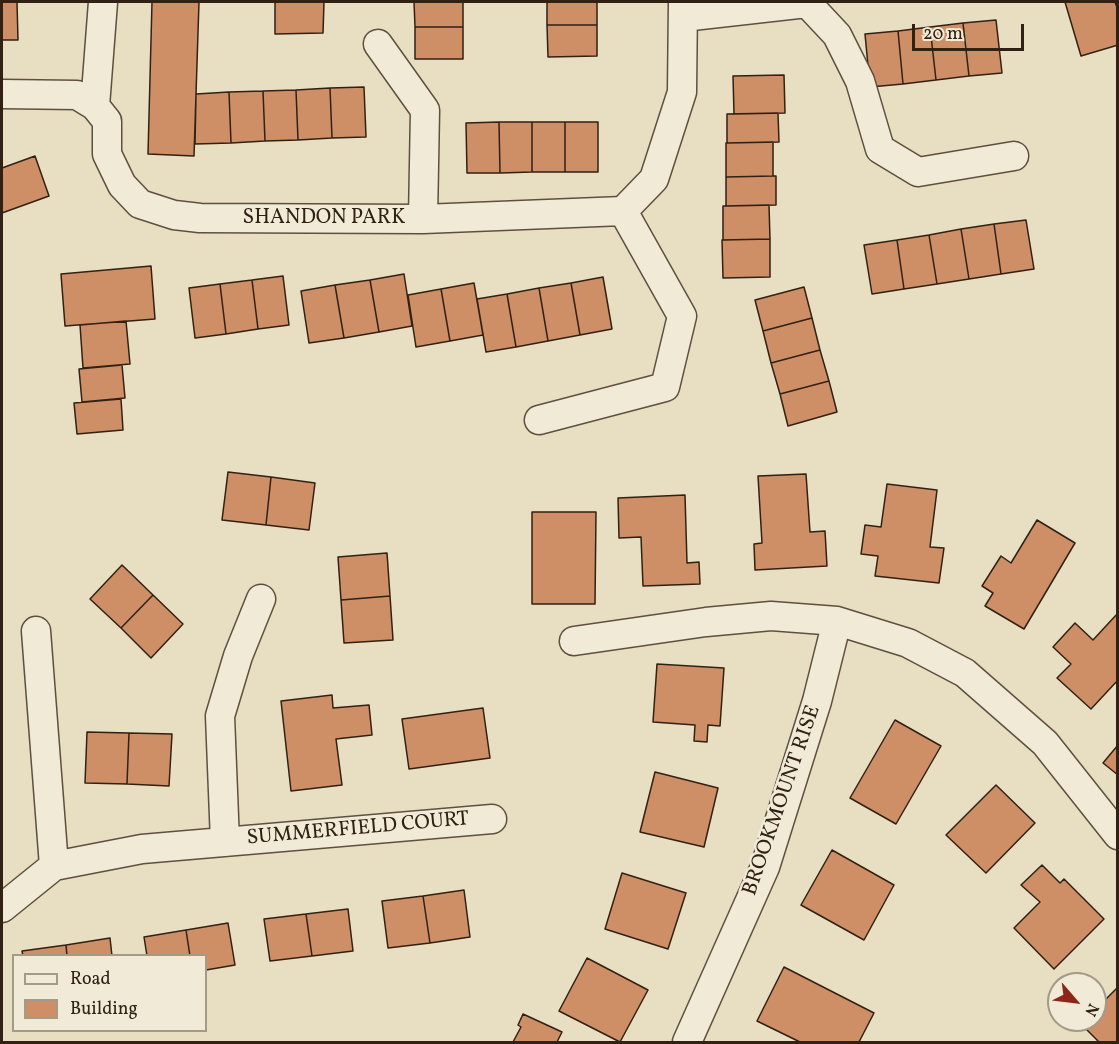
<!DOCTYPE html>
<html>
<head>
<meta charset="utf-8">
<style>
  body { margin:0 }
  #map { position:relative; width:1119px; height:1044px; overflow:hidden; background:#e8dec1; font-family:Vollkorn,serif }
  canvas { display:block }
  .frame { position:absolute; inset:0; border:3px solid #302114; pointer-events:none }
  .legend { position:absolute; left:12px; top:954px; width:195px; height:78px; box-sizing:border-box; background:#f0ead7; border:2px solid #a39a89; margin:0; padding:8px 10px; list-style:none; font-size:18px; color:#302114 }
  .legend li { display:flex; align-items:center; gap:12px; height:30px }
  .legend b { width:30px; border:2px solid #a39a89 }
  .north { position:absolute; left:1047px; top:972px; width:60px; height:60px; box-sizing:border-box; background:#f0ead7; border:2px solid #a39a89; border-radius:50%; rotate:118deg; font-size:16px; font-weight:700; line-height:24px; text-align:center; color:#302114 }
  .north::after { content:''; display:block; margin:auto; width:21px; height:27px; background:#8f2418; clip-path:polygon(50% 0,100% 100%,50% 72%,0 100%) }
  .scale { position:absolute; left:912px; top:24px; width:112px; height:27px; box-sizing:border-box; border:3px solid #302114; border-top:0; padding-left:8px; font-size:18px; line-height:21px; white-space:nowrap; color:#302114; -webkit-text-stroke:4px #f0ead7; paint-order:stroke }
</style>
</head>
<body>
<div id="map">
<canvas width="1119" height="1044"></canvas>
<div class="frame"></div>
<ul class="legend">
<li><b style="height:8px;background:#f0ead7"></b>Road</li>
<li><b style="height:16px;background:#ce8e66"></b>Building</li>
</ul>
<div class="north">N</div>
<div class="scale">20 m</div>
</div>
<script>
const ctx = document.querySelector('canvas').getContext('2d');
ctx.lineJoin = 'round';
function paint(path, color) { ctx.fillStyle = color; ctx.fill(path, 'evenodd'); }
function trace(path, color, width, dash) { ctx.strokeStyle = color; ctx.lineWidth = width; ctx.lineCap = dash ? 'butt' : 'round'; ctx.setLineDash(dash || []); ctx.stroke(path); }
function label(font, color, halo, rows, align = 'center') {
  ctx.font = font + ' Vollkorn,serif'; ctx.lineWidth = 5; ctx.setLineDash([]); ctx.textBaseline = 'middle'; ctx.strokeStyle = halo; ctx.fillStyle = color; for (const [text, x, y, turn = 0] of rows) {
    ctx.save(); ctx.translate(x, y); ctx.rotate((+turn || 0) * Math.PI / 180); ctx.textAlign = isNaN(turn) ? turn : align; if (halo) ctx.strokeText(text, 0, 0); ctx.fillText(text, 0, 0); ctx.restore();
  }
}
const building = new Path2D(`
  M 2,2 L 17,2 L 18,40 L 2,40 Z
  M 152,2 L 199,2 L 194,156 L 148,154 Z
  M 275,2 L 324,2 L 323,33 L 275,34 Z
  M 414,2 L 463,2 L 463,27 L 415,27 Z
  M 547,2 L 597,2 L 597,25 L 547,25 Z
  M 1065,2 L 1115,2 L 1118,10 L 1118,45 L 1081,56 Z
  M 996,20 L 1002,73 L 969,76 L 963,23 Z
  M 963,23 L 969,76 L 936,80 L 930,27 Z
  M 547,25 L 597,25 L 597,56 L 548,57 Z
  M 415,27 L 463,27 L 463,59 L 415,59 Z
  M 930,27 L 936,80 L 903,84 L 898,31 Z
  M 898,31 L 903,84 L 870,87 L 865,34 Z
  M 784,75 L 785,113 L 734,114 L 733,76 Z
  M 364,87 L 366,137 L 332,138 L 330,88 Z
  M 330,88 L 332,138 L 298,140 L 296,90 Z
  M 296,90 L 298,140 L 265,141 L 263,91 Z
  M 263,91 L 265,141 L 231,143 L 229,92 Z
  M 229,92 L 231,143 L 195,144 L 196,94 Z
  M 778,113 L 779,142 L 727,143 L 727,114 Z
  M 499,122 L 500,173 L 467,173 L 466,123 Z
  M 499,122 L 532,122 L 532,172 L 500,173 Z
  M 532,122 L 565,122 L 565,172 L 532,172 Z
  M 565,122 L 598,122 L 598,172 L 565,172 Z
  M 773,142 L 773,176 L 726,177 L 726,143 Z
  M 35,156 L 49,196 L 2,213 L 2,168 Z
  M 773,176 L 776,176 L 776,205 L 726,206 L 726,177 Z
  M 769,205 L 770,239 L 723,240 L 723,206 Z
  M 1026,220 L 1034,269 L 1001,274 L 994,224 Z
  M 994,224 L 1001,274 L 969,279 L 961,229 Z
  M 961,229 L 969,279 L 937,284 L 929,235 Z
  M 929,235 L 937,284 L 904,289 L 897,240 Z
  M 770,239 L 770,277 L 723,278 L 722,240 Z
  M 897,240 L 904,289 L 872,294 L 864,245 Z
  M 151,266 L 155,319 L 65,326 L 61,274 Z
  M 404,274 L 412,326 L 379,332 L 370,280 Z
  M 283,276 L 289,325 L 258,329 L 252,280 Z
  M 603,277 L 612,329 L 580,335 L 571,283 Z
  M 252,280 L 258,329 L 226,334 L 220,284 Z
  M 370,280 L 379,332 L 344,338 L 335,285 Z
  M 474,283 L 483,335 L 450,341 L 441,289 Z
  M 571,283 L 580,335 L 548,341 L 539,288 Z
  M 220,284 L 226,334 L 195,338 L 189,288 Z
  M 335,285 L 344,338 L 309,343 L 301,291 Z
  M 804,287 L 812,318 L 763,331 L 755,300 Z
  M 539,288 L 548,341 L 516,347 L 507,294 Z
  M 441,289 L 450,341 L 416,347 L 408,295 Z
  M 507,294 L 516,347 L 486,352 L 477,299 Z
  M 812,318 L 820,350 L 771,363 L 763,331 Z
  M 126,321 L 130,364 L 83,368 L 80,325 Z
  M 820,350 L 829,381 L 780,394 L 771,363 Z
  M 122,365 L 125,398 L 82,402 L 79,369 Z
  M 829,381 L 837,412 L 788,426 L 780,394 Z
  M 121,399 L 123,430 L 77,434 L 74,403 Z
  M 228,472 L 271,477 L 266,525 L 222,520 Z
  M 806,474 L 810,532 L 825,531 L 827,566 L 755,570 L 754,544 L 762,543 L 758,476 Z
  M 271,477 L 315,483 L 309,530 L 266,525 Z
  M 887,484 L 937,490 L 930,547 L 944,548 L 939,583 L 875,576 L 878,556 L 861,554 L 865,525 L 881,527 Z
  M 685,495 L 687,563 L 699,562 L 700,584 L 643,586 L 641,537 L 619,538 L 618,498 Z
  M 532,512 L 596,512 L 595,604 L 532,604 Z
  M 1037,520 L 1075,543 L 1024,629 L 985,606 L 993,593 L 982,586 L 1001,556 L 1011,563 Z
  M 387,553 L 390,596 L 341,600 L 338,557 Z
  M 122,565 L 153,595 L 121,628 L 90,599 Z
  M 153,595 L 183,624 L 151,658 L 121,628 Z
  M 390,596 L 393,640 L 344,643 L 341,600 Z
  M 1118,613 L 1118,680 L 1091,709 L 1057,678 L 1071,664 L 1053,647 L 1075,623 L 1093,640 Z
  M 657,664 L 724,668 L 720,726 L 708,725 L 707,742 L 694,741 L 695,725 L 653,722 Z
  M 332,695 L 333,708 L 369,705 L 372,735 L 336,739 L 342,785 L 291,791 L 281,701 Z
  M 483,708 L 490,758 L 409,769 L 402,719 Z
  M 895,720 L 941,746 L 896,824 L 850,798 Z
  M 87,732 L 129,733 L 127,784 L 85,783 Z
  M 129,733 L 172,734 L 169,786 L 127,784 Z
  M 1118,745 L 1118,775 L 1103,763 Z
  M 655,772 L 718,788 L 704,847 L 640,832 Z
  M 996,785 L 1035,823 L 986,873 L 946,835 Z
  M 832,850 L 894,885 L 864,940 L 801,905 Z
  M 1042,865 L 1060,883 L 1064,879 L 1104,919 L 1054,969 L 1014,928 L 1040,902 L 1021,885 Z
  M 622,873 L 686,893 L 668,949 L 605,929 Z
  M 464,890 L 470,937 L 430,943 L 423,896 Z
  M 423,896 L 430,943 L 388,948 L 382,901 Z
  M 348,909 L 353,951 L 312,956 L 306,914 Z
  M 306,914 L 312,956 L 270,961 L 264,919 Z
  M 228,923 L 235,965 L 206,970 L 206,956 L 190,956 L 186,930 Z
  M 186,930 L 190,956 L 147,956 L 144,937 Z
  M 110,938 L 112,956 L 67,956 L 66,945 Z
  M 66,945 L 67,956 L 23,956 L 22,951 Z
  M 587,958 L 648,990 L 620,1042 L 559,1011 Z
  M 784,967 L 874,1013 L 859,1042 L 800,1042 L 757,1021 Z
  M 1118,987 L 1118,1042 L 1099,1042 L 1081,1024 L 1085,1020 L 1095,1020 L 1095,1010 Z
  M 523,1014 L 562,1032 L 557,1042 L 513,1042 L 521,1027 L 518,1025 Z`);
paint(building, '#ce8e66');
trace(building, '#302114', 1.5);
const street = new Path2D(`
  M 683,17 L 807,3 L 837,35 L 860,81 L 880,149 L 918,172 L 1014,156
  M 378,44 L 425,110 L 423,219
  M 2,94 L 77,95 L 95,106 L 107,121 L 107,154 L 122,185 L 140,204 L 174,215 L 200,218 L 423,219 L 623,211 L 654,179 L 682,92 L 683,2
  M 95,106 L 103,2
  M 539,420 L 665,387 L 682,316 L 623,211
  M 36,631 L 54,866
  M 574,641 L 706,622 L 771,616 L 837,621 L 908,643 L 965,673 L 1045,743 L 1118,835
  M 225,842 L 220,716 L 238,656 L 261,599
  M 2,908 L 54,866 L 142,849 L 492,819
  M 687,1042 L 765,867 L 817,701 L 837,621`);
trace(street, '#5e503f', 31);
trace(street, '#f0ead7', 28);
label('21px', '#302114', '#f0ead7', [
  ["SHANDON PARK",324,219],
  ["BROOKMOUNT RISE",783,801,-71],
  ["SUMMERFIELD COURT",358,830,-5]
]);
</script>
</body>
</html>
